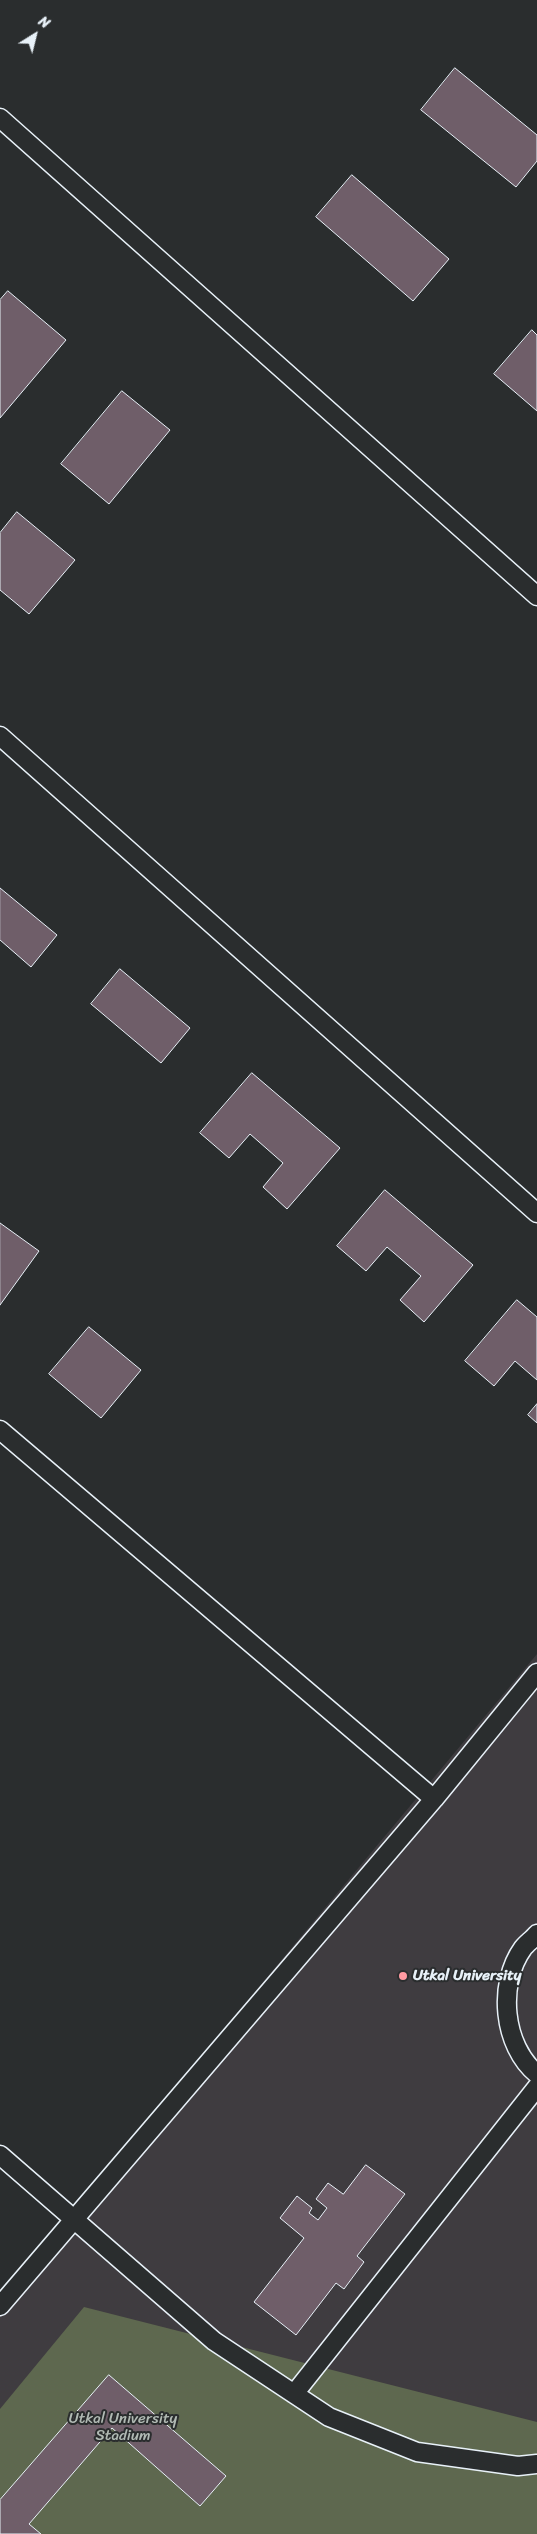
<!DOCTYPE html>
<html>
<head>
<meta charset="utf-8">
<style>
  body { margin:0 }
  #map { position:relative; width:537px; height:2534px; overflow:hidden; background:#2a2d2e; font-family:Sriracha,sans-serif }
  canvas { display:block }
  .north { position:absolute; left:10px; top:10px; width:50px; height:50px; -webkit-text-stroke:4px #2a2d2e; paint-order:stroke; rotate:36deg; font-size:14px; font-weight:700; line-height:20px; text-align:center; color:#e8f1f8 }
  .north::after { content:''; display:block; margin:auto; width:18px; height:22px; background:#e8f1f8; clip-path:polygon(50% 0,100% 100%,50% 72%,0 100%) }
</style>
</head>
<body>
<div id="map">
<canvas width="537" height="2534"></canvas>
<div class="north">N</div>
</div>
<script>
const ctx = document.querySelector('canvas').getContext('2d');
ctx.lineJoin = 'round';
function paint(path, color) { ctx.fillStyle = color; ctx.fill(path, 'evenodd'); }
function trace(path, color, width, dash) { ctx.strokeStyle = color; ctx.lineWidth = width; ctx.lineCap = dash ? 'butt' : 'round'; ctx.setLineDash(dash || []); ctx.stroke(path); }
function label(font, color, halo, rows, align = 'center') {
  ctx.font = font + ' Sriracha,sans-serif'; ctx.lineWidth = 4; ctx.setLineDash([]); ctx.textBaseline = 'middle'; ctx.strokeStyle = halo; ctx.fillStyle = color; for (const [text, x, y, turn = 0] of rows) {
    ctx.save(); ctx.translate(x, y); ctx.rotate((+turn || 0) * Math.PI / 180); ctx.textAlign = isNaN(turn) ? turn : align; if (halo) ctx.strokeText(text, 0, 0); ctx.fillText(text, 0, 0); ctx.restore();
  }
}
paint(new Path2D(`
  M 537,1654 L 537,2534 L 0,2534 L 0,2297 Z`), '#3f3c40');
paint(new Path2D(`
  M 84,2307 L 537,2422 L 537,2534 L 0,2534 L 0,2409 Z`), '#5e684f');
const building = new Path2D(`
  M 455,68 L 537,135 L 537,161 L 516,187 L 421,110 Z
  M 352,175 L 449,259 L 413,301 L 316,217 Z
  M 8,291 L 66,340 L 0,418 L 0,300 Z
  M 532,330 L 537,335 L 537,411 L 494,374 Z
  M 122,391 L 170,430 L 109,504 L 61,464 Z
  M 17,512 L 75,560 L 29,614 L 0,590 L 0,533 Z
  M 0,888 L 57,935 L 31,967 L 0,940 Z
  M 120,969 L 190,1028 L 161,1063 L 91,1004 Z
  M 252,1073 L 340,1148 L 287,1209 L 263,1187 L 283,1163 L 250,1134 L 229,1158 L 200,1133 Z
  M 385,1190 L 473,1265 L 424,1322 L 400,1300 L 421,1276 L 387,1247 L 366,1271 L 337,1246 Z
  M 0,1223 L 39,1251 L 0,1305 Z
  M 517,1300 L 537,1317 L 537,1380 L 515,1361 L 494,1386 L 465,1361 Z
  M 89,1327 L 141,1370 L 101,1418 L 49,1374 Z
  M 537,1404 L 537,1423 L 528,1415 Z
  M 366,2165 L 405,2194 L 357,2256 L 364,2262 L 344,2289 L 336,2283 L 296,2335 L 254,2302 L 304,2238 L 280,2218 L 297,2196 L 312,2208 L 309,2213 L 318,2220 L 327,2208 L 316,2199 L 328,2183 L 343,2194 Z
  M 109,2375 L 226,2476 L 200,2506 L 112,2428 L 29,2524 L 41,2534 L 0,2534 L 0,2500 Z`);
paint(building, '#6f5e69');
trace(building, '#e8f1f8', 1);
const service = new Path2D(`
  M 0,118 L 537,596
  M 0,736 L 537,1213
  M 0,1430 L 434,1799
  M 537,1934 C 533,1939 527,1943 523,1948 C 497,1984 503,2046 537,2074
  M 0,2155 L 214,2341 L 329,2417 L 417,2452 L 518,2466 L 537,2464
  M 0,2306 L 434,1799 L 537,1673
  M 294,2394 L 537,2087`);
trace(service, '#e8f1f8', 21);
trace(service, '#2a2d2e', 18);
for (const [x, y, r, color] of [
  [403,1976,5,"#ff9aa2"]
]) { const dot = new Path2D(); dot.arc(x, y, r, 0, 2 * Math.PI); ctx.fillStyle = color; ctx.fill(dot); trace(dot, '#2a2d2e', 2); }
label('bold 15px', '#e8f1f8', '#2a2d2e', [
  ["Utkal University",413,1976]
], 'left');
label('15px', '#b1bab4', '#2a2d2e', [
  ["Utkal University",123,2419],
  ["Stadium",123,2436]
]);
</script>
</body>
</html>
